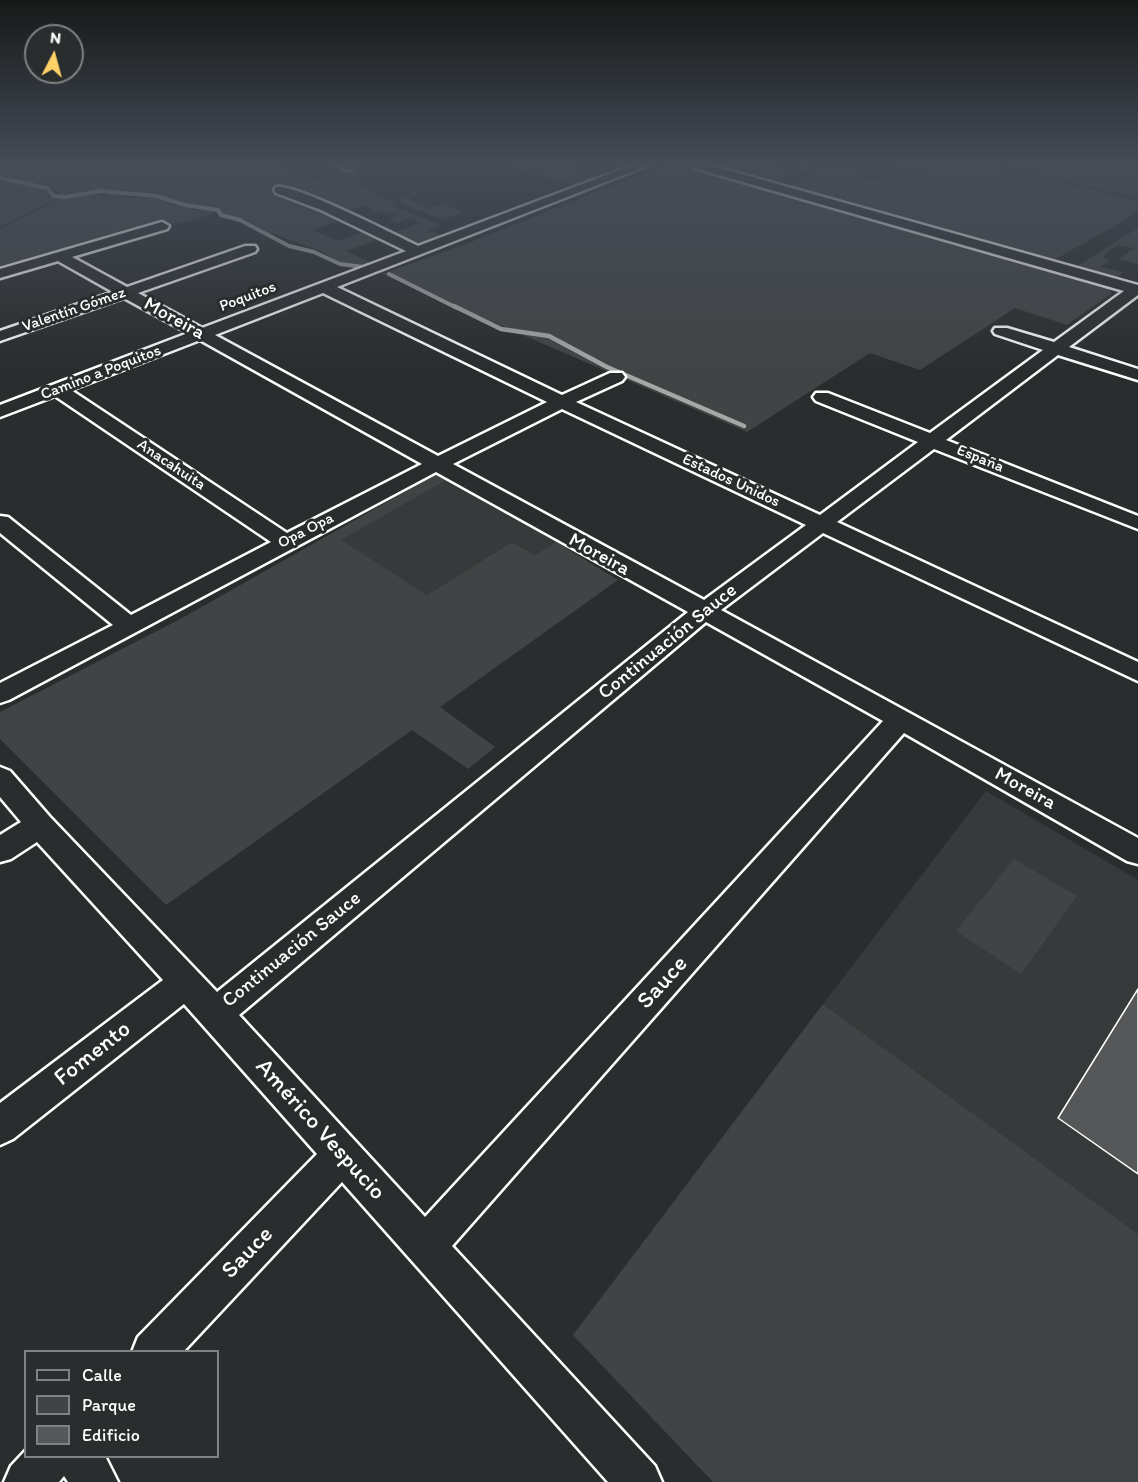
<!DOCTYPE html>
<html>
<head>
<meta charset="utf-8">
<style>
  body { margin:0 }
  #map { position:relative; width:1138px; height:1482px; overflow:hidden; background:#2a2d2e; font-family:Itim,sans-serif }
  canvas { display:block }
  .legend { position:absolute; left:24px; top:1350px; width:195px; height:108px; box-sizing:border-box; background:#2a2d2e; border:2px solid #7f8182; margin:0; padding:8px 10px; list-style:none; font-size:18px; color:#fff }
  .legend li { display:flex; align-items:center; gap:12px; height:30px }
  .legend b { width:30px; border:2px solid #7f8182 }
  .north { position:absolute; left:24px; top:24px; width:60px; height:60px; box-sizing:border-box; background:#2a2d2e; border:2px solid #7f8182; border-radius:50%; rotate:6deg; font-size:16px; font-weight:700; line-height:24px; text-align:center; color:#fff }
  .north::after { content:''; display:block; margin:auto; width:21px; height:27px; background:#ffd166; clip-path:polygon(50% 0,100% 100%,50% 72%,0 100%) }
</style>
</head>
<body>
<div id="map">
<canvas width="1138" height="1482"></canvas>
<ul class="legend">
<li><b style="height:8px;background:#2a2d2e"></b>Calle</li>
<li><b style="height:16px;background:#414445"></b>Parque</li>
<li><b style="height:16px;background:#555758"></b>Edificio</li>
</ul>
<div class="north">N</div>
</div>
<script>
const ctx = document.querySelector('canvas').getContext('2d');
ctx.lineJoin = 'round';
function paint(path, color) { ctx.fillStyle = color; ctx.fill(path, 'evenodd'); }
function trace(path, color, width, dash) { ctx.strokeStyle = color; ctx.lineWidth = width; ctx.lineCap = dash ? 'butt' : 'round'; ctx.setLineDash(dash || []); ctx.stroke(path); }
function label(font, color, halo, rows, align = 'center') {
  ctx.font = font + ' Itim,sans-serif'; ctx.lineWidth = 6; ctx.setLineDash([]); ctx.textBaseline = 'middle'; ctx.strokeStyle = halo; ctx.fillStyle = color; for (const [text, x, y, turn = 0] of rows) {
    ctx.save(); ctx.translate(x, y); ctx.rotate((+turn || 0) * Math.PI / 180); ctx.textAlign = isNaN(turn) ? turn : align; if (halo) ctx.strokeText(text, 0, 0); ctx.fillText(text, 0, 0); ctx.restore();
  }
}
paint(new Path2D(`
  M 448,479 L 556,542 L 535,555 L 512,542 L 427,595 L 340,540 Z
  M 986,791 L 1138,880 L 1138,1234 L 823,1004 Z`), '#373a3b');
paint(new Path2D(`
  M 0,165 L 277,165 C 287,169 304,179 314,179 C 330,178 341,166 358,173 L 361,186 L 397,203 L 395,205 L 398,208 L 441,225 L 428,230 L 443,236 L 418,246 L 388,235 L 420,223 L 411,218 L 397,223 L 388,219 L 397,215 C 387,211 378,214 368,210 L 372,208 L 364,205 L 344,212 L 345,219 L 313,230 L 337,241 L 366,231 L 381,239 L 346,251 L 374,264 L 362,266 L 337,262 L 323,252 L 264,230 L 247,220 L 220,213 L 216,209 L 169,201 L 161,197 L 149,195 L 111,197 L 98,190 L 62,195 L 48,185 L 0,178 Z
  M 501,165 L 581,165 L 572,168 L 599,176 L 575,185 Z
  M 664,165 L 688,165 L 1107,287 L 1112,293 L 1067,325 L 1015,308 L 920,370 L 870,353 L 747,432 L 382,274 L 466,244 Z
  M 710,165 L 773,165 L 791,170 L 791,174 L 781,179 L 787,181 L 779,184 Z
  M 797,165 L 863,170 L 860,178 L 878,180 L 882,177 L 909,176 L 926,171 L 897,168 L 886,165 L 995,165 L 1003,169 L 1136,200 L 1138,210 L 1127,219 L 1052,261 L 787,186 L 810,176 L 820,175 L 795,172 Z
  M 1005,165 L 1138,165 L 1138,198 L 1029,173 Z
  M 0,180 C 14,183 42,185 53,193 L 54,197 L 59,197 L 0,227 Z
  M 92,192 L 106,198 L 159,198 C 172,207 197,211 213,210 L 214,213 C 191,223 167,223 143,229 C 95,242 47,258 0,272 L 0,229 L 60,198 Z
  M 415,192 L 419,194 L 407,198 L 430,208 L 443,203 L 463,212 L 442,220 L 401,203 L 400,200 L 396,199 Z
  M 1138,228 L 1138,264 L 1119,259 L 1134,248 L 1117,245 L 1102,257 L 1110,260 L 1101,267 L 1123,272 L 1117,278 L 1076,267 Z
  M 438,473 L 448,479 L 341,540 L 427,595 L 512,542 L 535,555 L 556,542 L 618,580 L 440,707 L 495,747 L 468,769 L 412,730 L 166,905 L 0,739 L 0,712 L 184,617 Z
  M 1014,859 L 1077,896 L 1021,974 L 956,931 Z
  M 823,1004 L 1138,1234 L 1138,1482 L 713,1482 L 573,1335 Z`), '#414445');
trace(new Path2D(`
  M 0,178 L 47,188 L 54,196 L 65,197 L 101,191 L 156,196 L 185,205 L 218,210 L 221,215 L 240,220 L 289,246 L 314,252 L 340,264 L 371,268
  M 389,274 L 457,308`), '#a6a7a7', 4);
trace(new Path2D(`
  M 454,306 L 501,329 L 549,336 L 607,367 L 744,426`), '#a6a7a7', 4.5);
const building = new Path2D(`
  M 1138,989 L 1138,1174 L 1058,1118 Z`);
paint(building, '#555758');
trace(building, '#fff', 1.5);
const minor = new Path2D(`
  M 336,165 L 352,165 L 354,167 L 348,171 Z
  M 633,165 L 649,165 L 337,287 L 562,395 L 610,373 L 622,373 L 625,377 L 622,381 L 576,402 L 820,515 L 918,442 L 816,401 L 813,397 L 816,393 L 828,393 L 930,433 L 1043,350 L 995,334 L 993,331 L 995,328 L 1007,328 L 1054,342 L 1124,291 L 694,168 L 692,165 L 709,165 L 1138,285 L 1138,295 L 1069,347 L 1138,369 L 1138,380 L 1058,355 L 946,440 L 1138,516 L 1138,529 L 934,449 L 837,522 L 1138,662 L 1138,681 L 823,533 L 721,610 L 1138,838 L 1138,864 L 1127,861 L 904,733 L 452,1246 L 655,1466 L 662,1482 L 608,1482 L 342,1182 L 183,1352 L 132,1352 L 138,1337 L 317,1154 L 184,1004 L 13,1139 L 0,1145 L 0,1103 L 163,980 L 37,842 L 11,859 L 0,862 L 0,835 L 21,822 L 0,797 L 0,767 L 10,771 L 50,817 L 217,992 L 688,612 L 436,472 L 9,700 L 0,703 L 0,683 L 113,625 L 0,533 L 0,516 L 8,517 L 131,615 L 271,542 L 55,396 L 0,417 L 0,405 L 188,333 L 124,298 L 0,341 L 0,331 L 113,292 L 58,261 L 0,278 L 0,269 L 162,222 L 169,226 L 167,229 L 72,257 L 127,287 L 245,246 L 255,246 L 257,249 L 255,252 L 138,293 L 202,328 L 406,251 L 321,210 L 276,193 L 274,190 L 276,187 C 294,183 395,235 418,246 ZM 323,293 L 547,402 L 438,456 L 215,335 ZM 200,340 L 422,464 L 287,533 L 71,390 ZM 562,409 L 806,525 L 704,600 L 453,464 ZM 706,622 L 883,721 L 425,1217 L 239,1015 Z
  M 26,1450 L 26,1456 L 105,1456 L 118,1482 L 68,1482 L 64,1476 L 59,1482 L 4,1482 L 11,1466 Z`);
trace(minor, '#fff', 5);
paint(minor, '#2a2d2e');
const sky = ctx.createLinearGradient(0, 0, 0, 372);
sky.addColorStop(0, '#171919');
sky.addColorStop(0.44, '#444c57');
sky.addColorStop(1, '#444c5700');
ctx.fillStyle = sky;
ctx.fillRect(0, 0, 1138, 372);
label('16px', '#fff', '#2a2d2e', [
  ["Poquitos",248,297,-21],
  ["Valentín Gómez",74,310,-19],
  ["Camino a Poquitos",101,373,-21],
  ["España",980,459,22],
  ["Anacahuita",171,465,34],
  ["Estados Unidos",731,481,25],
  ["Opa Opa",306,531,-27]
]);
label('20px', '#fff', '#2a2d2e', [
  ["Moreira",174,319,29],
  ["Moreira",599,555,29],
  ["Continuación Sauce",668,642,-39],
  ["Moreira",1025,789,29],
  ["Continuación Sauce",292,950,-39]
]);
label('24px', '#fff', '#2a2d2e', [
  ["Sauce",663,983,-48],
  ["Fomento",93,1054,-38],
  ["Américo Vespucio",320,1130,48],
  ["Sauce",248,1253,-46]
]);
</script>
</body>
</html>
